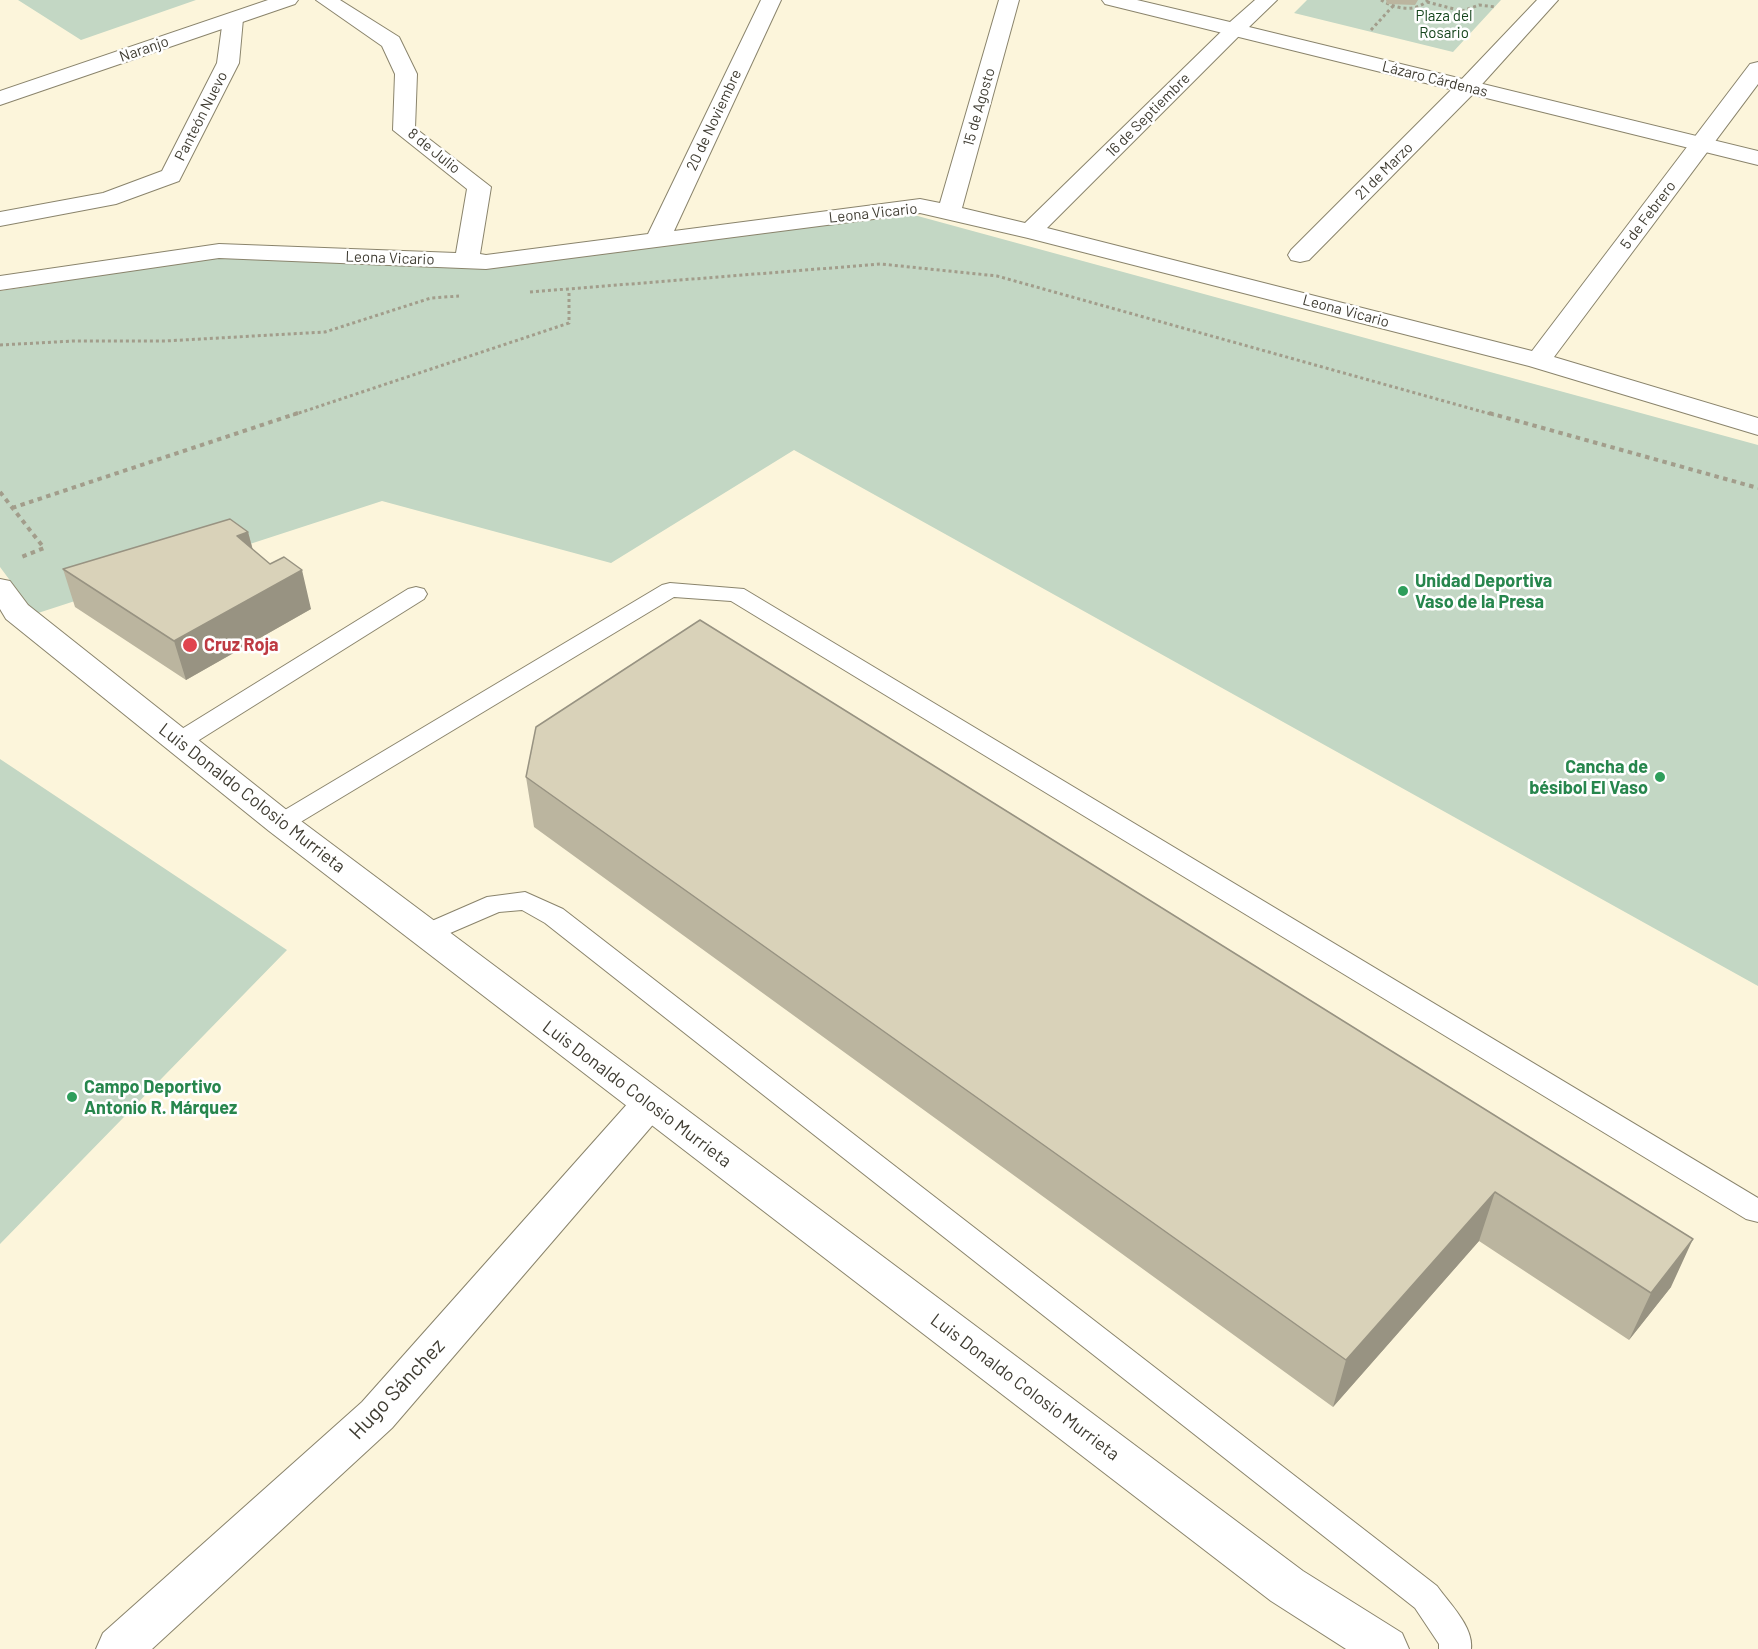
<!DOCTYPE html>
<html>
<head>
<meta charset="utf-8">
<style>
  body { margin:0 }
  canvas { display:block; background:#fcf5db }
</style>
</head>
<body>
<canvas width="1758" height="1649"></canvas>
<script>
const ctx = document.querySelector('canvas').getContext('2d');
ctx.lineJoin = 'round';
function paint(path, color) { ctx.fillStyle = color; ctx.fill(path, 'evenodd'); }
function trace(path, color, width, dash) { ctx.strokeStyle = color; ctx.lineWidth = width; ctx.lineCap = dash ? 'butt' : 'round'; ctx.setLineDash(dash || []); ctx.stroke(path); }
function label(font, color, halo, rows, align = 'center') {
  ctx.font = font + ' Barlow,sans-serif'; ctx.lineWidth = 5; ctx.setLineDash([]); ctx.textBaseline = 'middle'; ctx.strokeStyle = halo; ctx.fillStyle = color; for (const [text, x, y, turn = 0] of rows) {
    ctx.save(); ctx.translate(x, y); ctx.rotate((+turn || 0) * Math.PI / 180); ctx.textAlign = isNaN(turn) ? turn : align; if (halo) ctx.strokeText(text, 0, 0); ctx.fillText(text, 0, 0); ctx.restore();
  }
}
paint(new Path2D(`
  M 18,0 L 196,0 L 81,40 Z
  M 1307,0 L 1501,0 L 1453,52 L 1294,13 Z
  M 914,215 L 1758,445 L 1758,986 L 794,450 L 611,563 L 382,501 L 35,614 L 0,567 L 0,291 L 213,258 L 470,267 Z
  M 0,759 L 287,950 L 0,1244 Z`), '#c3d7c4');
const lane = new Path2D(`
  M 670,583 L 744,589 L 1758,1198 L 1758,1222 L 1746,1219 L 731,601 L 674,597 L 289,829 L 281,831 L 273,829 L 269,823 L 273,817 L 662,585 Z
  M 416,587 L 424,589 L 427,594 L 424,599 L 188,747 L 180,749 L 172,747 L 168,741 L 172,735 L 408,589 Z
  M 525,892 L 563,909 L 1437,1586 C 1449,1603 1474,1627 1471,1649 L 1439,1649 L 1439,1644 L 1415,1608 L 545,923 L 522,910 L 499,912 L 427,943 L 418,941 L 414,934 L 418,927 L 487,897 Z`);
const street = new Path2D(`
  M 316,0 L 340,0 L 399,37 L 417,74 L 415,128 L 491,187 L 480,254 L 486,255 L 648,234 L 761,0 L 781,0 L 674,231 L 920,199 L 940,203 L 999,0 L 1019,0 L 962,208 L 1025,223 L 1227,26 L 1241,26 L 1245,30 L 1047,228 L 1532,351 L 1750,64 L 1758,62 L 1758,84 L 1554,357 L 1758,418 L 1758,435 L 1529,366 L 1028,238 L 920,213 L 486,269 L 219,258 L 0,290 L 0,276 L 219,244 L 456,253 L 467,189 L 393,130 L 395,74 L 382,46 Z
  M 1537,0 L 1558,0 L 1475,92 L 1309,260 L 1300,262 L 1291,260 L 1288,255 L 1291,250 L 1459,82 Z
  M 233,13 L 240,15 L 243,19 L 239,63 L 179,181 L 116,204 L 0,226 L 0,212 L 103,193 L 162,171 L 217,63 L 223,19 L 226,15 Z
  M 650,1088 L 663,1093 L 669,1103 L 663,1113 L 392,1428 L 152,1649 L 96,1649 L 103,1633 L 362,1402 L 637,1093 Z`);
const secondary = new Path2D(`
  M 268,0 L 298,0 L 295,4 L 0,105 L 0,91 Z
  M 1102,0 L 1137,0 L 1230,22 L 1255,0 L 1277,0 L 1249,27 L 1758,151 L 1758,165 L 1105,4 Z
  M 0,579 L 10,581 L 28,605 L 293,815 L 1303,1571 L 1402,1633 L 1409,1649 L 1346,1649 L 1271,1601 L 269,831 L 6,619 L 0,609 Z`);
trace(lane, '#8a846c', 2);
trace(street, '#8a846c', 2);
trace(secondary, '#8a846c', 2);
trace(new Path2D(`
  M 1381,0 C 1396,9 1415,13 1428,0
  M 1427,2 L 1462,11 L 1479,5 L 1496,7
  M 1371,30 L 1393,6
  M 530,292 L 881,264 L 997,276 L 1494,415
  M 0,345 L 74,341 L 165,341 L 325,332 L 431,298 L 459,296
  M 293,415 L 569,323 L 569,290`), '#a29d8b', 3, [3, 3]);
trace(new Path2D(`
  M 1489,413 L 1758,488
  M 0,492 L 44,548 L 19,558
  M 12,508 L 298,413`), '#a29d8b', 4, [4.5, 4.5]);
paint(lane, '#fff');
paint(street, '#fff');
paint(secondary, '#fff');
paint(new Path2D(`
  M 1386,0 L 1418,0 L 1415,5 L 1387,4 Z
  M 248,532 L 253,550 L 311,609 L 186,680 L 75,607 L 63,569 Z
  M 700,620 L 1671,1287 L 1629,1340 L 1479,1241 L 1333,1407 L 534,827 L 526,777 Z`), '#bbb59f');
paint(new Path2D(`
  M 248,532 L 258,570 L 237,536 Z
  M 302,570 L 311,609 L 186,680 L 174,641 Z
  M 1495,1192 L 1479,1241 L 1333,1407 L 1346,1360 Z
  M 1693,1239 L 1671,1287 L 1629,1340 L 1651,1293 Z`), '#989382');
const building = new Path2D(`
  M 230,519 L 248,532 L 237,536 L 270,564 L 284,557 L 302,570 L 174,641 L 63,569 Z
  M 700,620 L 1693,1239 L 1651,1293 L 1495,1192 L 1346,1360 L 526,777 L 536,727 Z`);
paint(building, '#d9d2b9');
trace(building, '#989382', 1.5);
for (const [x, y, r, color] of [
  [1403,591,6,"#2e9e5b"],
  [190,645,8,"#e0444e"],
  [1660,777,6,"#2e9e5b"],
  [72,1097,6,"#2e9e5b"]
]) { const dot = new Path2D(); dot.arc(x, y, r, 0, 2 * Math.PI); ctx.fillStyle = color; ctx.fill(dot); trace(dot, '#fff', 2); }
label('15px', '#15451c', '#fff', [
  ["Plaza del",1444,16],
  ["Rosario",1444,33]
]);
label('15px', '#3f3c32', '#fff', [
  ["Naranjo",144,49,-19],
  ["Lázaro Cárdenas",1435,79,14],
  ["15 de Agosto",979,107,-74],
  ["16 de Septiembre",1148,115,-45],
  ["Panteón Nuevo",201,116,-63],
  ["20 de Noviembre",714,120,-65],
  ["8 de Julio",434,151,39],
  ["21 de Marzo",1384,171,-45],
  ["Leona Vicario",873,213,-6],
  ["5 de Febrero",1648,215,-53],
  ["Leona Vicario",390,258,2],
  ["Leona Vicario",1346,311,15]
]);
label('bold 18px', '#27864d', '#fff', [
  ["Unidad Deportiva",1415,581],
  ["Vaso de la Presa",1415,602],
  ["Cancha de",1648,767,"right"],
  ["bésibol El Vaso",1648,788,"right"],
  ["Campo Deportivo",84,1087],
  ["Antonio R. Márquez",84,1108]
], 'left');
label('bold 18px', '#be3a42', '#fff', [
  ["Cruz Roja",204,645]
], 'left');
label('18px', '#3f3c32', '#fff', [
  ["Luis Donaldo Colosio Murrieta",252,798,38],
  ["Luis Donaldo Colosio Murrieta",637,1094,37],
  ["Luis Donaldo Colosio Murrieta",1025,1387,37]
]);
label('21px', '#3f3c32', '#fff', [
  ["Hugo Sánchez",397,1389,-47]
]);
</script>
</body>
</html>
